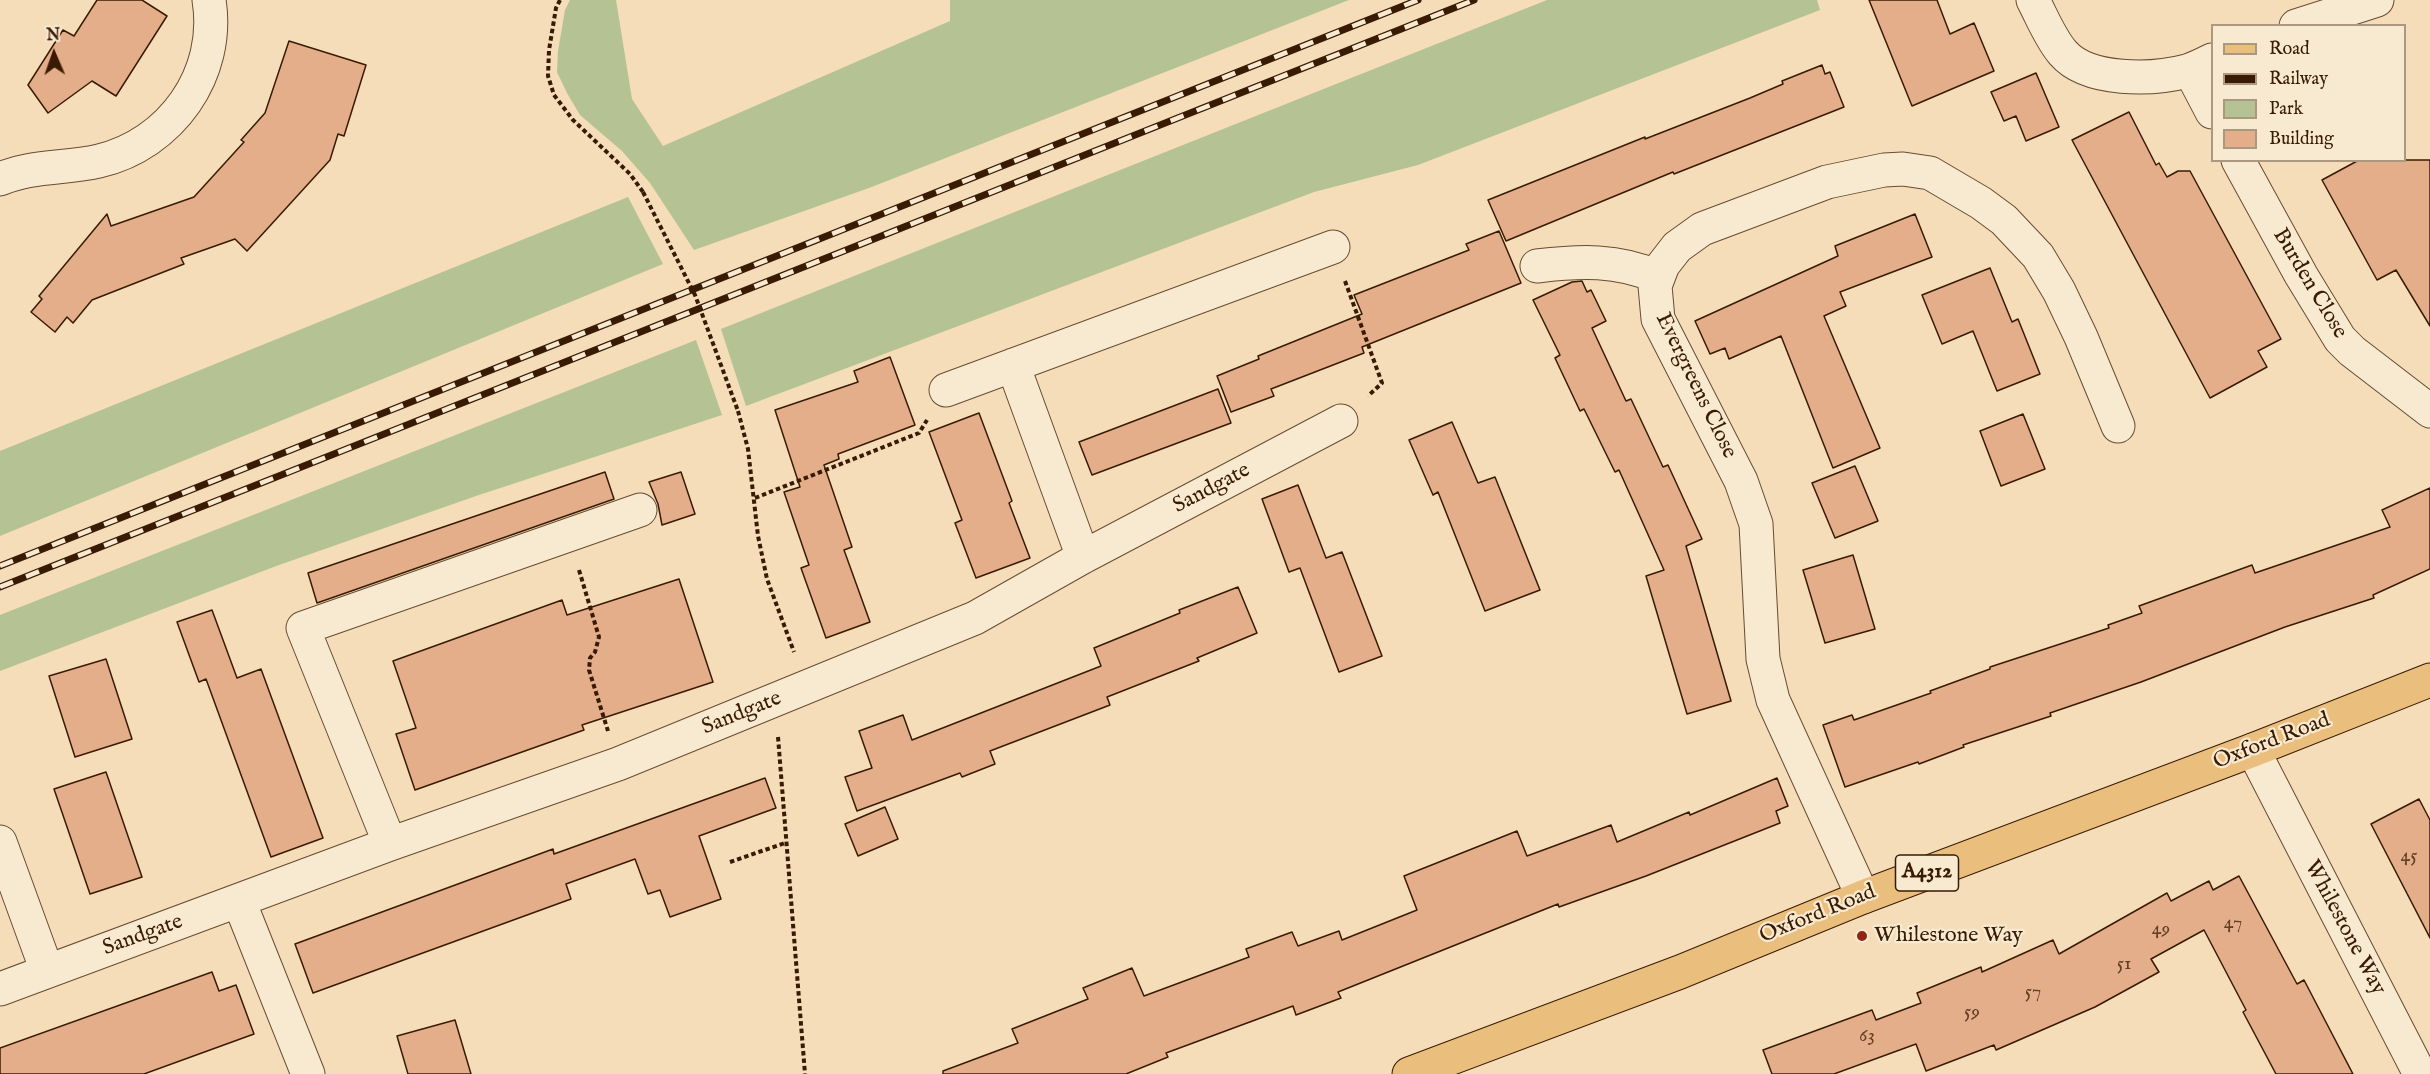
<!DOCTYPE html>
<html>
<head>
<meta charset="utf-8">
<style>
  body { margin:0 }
  #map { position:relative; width:2430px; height:1074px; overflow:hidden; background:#f4ddb8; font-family:"IM FELL English",serif }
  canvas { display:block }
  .legend { position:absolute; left:2211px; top:24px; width:195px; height:138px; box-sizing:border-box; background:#f8e9d1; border:2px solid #ac977f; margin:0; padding:8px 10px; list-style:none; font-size:18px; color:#391b03 }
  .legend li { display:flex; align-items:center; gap:12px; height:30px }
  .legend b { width:30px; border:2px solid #ac977f }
  .north { position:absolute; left:24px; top:24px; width:60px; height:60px; -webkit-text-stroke:4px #f8e9d1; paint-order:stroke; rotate:358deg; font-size:16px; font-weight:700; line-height:24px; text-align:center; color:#391b03 }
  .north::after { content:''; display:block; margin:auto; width:21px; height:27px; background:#391b03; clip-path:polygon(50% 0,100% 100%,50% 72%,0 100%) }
</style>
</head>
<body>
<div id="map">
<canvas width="2430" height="1074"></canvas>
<ul class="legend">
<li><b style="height:8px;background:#eabe7c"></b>Road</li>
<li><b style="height:8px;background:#391b03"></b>Railway</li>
<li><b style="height:16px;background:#b5c294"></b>Park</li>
<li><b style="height:16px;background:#e4ae8a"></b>Building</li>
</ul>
<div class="north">N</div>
</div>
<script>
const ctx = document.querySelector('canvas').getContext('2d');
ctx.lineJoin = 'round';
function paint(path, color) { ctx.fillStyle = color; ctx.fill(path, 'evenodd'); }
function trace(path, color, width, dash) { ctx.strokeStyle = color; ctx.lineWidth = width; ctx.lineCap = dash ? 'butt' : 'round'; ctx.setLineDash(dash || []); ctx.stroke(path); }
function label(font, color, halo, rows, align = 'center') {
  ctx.font = font + ' "IM FELL English",serif'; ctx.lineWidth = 4.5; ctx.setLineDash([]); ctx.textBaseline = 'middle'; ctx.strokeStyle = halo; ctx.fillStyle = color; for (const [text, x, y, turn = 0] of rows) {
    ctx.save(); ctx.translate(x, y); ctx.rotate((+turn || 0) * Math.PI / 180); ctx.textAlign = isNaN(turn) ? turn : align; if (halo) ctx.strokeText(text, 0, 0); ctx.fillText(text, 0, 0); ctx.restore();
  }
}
paint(new Path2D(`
  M 570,0 L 616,0 L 632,99 L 663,146 L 950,21 L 950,0 L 1349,0 L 869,188 L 694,250 L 650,183 L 622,151 L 580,115 L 567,93 L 557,72 L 558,51 L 565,10 Z
  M 1547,0 L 1817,0 L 1820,10 L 1418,165 L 1314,192 L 746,406 L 721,329 Z
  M 628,197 L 663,264 L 0,536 L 0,451 Z
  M 696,340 L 722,415 L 476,496 L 279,565 L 0,671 L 0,615 Z`), '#b5c294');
const building = new Path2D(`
  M 97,0 L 142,0 L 167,16 L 116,96 L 92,81 L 48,113 L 28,85 L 63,30 L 74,36 Z
  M 1869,0 L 1937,0 L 1950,34 L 1974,23 L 1994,71 L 1912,106 Z
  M 289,41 L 366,65 L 344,136 L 338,134 L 330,160 L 247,251 L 235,239 L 181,258 L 184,264 L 92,300 L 73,323 L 67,317 L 55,332 L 31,312 L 42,299 L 39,296 L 107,214 L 111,226 L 194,197 L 244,142 L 241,140 L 265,113 Z
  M 1822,65 L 1825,74 L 1830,72 L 1844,107 L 1674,174 L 1673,172 L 1506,241 L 1488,200 L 1645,137 L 1645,139 L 1750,98 L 1783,84 L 1782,81 Z
  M 2036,73 L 2059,127 L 2026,141 L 2016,116 L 2004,121 L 1991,92 Z
  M 2129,112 L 2156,165 L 2159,163 L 2167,177 L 2178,171 L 2190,171 L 2281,339 L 2258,351 L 2267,367 L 2210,398 L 2072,140 Z
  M 2359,160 L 2430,160 L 2430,326 L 2396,270 L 2377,280 L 2322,180 Z
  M 1915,214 L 1932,257 L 1840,292 L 1846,306 L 1824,316 L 1880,448 L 1833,468 L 1781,336 L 1729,359 L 1725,348 L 1710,354 L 1695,321 L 1838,256 L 1835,246 Z
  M 1499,231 L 1521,283 L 1362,347 L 1364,353 L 1271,389 L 1274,396 L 1231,412 L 1217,376 L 1259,359 L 1258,356 L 1362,314 L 1354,295 L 1469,250 L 1466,244 Z
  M 1990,268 L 2012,322 L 2018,319 L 2040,374 L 1997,391 L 1973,331 L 1942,344 L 1922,295 Z
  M 1582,281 L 1587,292 L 1591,290 L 1606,321 L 1592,328 L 1626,401 L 1631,399 L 1663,467 L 1668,465 L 1702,539 L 1686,546 L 1731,701 L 1687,714 L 1646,576 L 1664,570 L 1619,470 L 1615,472 L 1584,409 L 1580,411 L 1555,358 L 1560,355 L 1533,300 L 1572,282 Z
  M 890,357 L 915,425 L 838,454 L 839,459 L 824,465 L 852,547 L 844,550 L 870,622 L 826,638 L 801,568 L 809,565 L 784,492 L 800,487 L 775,410 L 858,382 L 854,371 Z
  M 1218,389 L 1231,423 L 1092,475 L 1079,442 Z
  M 979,413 L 1012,501 L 1009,503 L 1030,558 L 976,578 L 955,523 L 962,520 L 929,432 Z
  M 2023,414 L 2045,469 L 2001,486 L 1980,431 Z
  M 1452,422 L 1478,483 L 1495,477 L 1540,590 L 1485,611 L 1438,492 L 1433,495 L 1409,440 Z
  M 1855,466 L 1878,521 L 1835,538 L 1812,483 Z
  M 605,472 L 614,499 L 317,603 L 308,573 Z
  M 681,472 L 695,514 L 662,525 L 658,504 L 649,482 Z
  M 1298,485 L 1326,558 L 1342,552 L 1382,656 L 1339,672 L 1300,568 L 1289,572 L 1262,499 Z
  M 2430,488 L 2430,569 L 2373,595 L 2374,598 L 2285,627 L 2141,682 L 2050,713 L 2051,716 L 1963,745 L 1964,747 L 1919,764 L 1918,762 L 1845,787 L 1823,725 L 1852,715 L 1854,720 L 1931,693 L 1930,691 L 1990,669 L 1990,667 L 2109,628 L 2108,625 L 2142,613 L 2139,606 L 2252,565 L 2255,573 L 2390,527 L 2382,510 Z
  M 1853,555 L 1875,629 L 1825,643 L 1803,570 Z
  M 679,579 L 713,682 L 582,725 L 584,730 L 415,790 L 396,734 L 416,728 L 393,661 L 562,600 L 567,615 Z
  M 1238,587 L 1257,633 L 1197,658 L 1199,661 L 1107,697 L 1110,705 L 990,751 L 995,764 L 962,777 L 960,773 L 857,811 L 845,777 L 872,768 L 859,731 L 903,715 L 912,740 L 1101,666 L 1094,648 L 1180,613 L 1179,610 Z
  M 212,610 L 237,678 L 261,669 L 323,838 L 271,857 L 206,679 L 199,682 L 177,622 Z
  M 106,659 L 132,739 L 75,757 L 49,676 Z
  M 106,772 L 142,877 L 90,894 L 54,789 Z
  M 765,778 L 776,808 L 699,836 L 721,899 L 670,917 L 660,890 L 648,894 L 635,859 L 566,884 L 571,899 L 313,993 L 295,944 L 553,849 L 554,854 Z
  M 1777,778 L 1788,806 L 1776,811 L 1780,823 L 1646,876 L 1559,907 L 1558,904 L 1338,992 L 1341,998 L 1296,1015 L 1293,1006 L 1166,1053 L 1168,1057 L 1126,1074 L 943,1074 L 943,1071 L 1018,1043 L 1012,1029 L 1088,999 L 1083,988 L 1132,968 L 1144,996 L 1249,957 L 1246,949 L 1292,932 L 1298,946 L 1339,931 L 1342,940 L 1417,910 L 1404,876 L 1517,831 L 1527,856 L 1611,825 L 1617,842 L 1689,812 L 1690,815 Z
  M 2419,799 L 2430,820 L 2430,938 L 2371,824 Z
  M 885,807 L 898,839 L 858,856 L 845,824 Z
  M 2239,876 L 2297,984 L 2304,980 L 2353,1074 L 2276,1074 L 2243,1012 L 2246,1010 L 2204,930 L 2151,959 L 2159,972 L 2095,1007 L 1996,1050 L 1994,1045 L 1926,1071 L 1916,1044 L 1834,1074 L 1772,1074 L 1763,1050 L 1872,1010 L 1876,1020 L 1921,1003 L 1917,993 L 1981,967 L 1982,972 L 2053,940 L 2059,954 L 2167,893 L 2171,901 L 2209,881 L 2213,890 Z
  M 212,972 L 219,991 L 236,985 L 254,1034 L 144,1074 L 0,1074 L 0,1048 Z
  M 455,1020 L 471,1074 L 408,1074 L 397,1036 Z`);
paint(building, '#e4ae8a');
trace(building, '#391b03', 1.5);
const minor = new Path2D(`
  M 2033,0 C 2042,17 2050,38 2063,53 C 2088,82 2153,80 2187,71 C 2196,68 2204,64 2212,60
  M 2296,26 L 2377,0
  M 2190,70 L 2212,112
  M 2238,160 L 2301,275 L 2340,339 L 2352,351 L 2430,411
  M 0,179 C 32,165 65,169 99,161 C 171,144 221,74 209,0
  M 1537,266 C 1580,261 1617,259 1658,277
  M 1013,365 L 1083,557
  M 946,390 L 1333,247
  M 2253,750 L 2420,1074
  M 0,842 L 47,971
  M 390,844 L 303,628 L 640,510
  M 1863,897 L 1773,700 L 1763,659 L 1756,524 L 1741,481 L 1658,319 L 1655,286 L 1663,265 L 1677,247 L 1702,229 L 1827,182 L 1884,170 L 1903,169 L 1930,173 L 1981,203 L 2004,220 L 2038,256 L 2059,291 L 2081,337 L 2118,426
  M 239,901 L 308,1074
  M 0,989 L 390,844 L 618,764 L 975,618 L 1083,557 L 1341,421`);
const major = new Path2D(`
  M 1409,1074 L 1680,972 L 1863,897 L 2253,750 L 2430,680`);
trace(minor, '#684c30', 35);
trace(major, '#391b03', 35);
trace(new Path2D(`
  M 560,0 L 556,8 L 549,50 L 548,76 L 554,95 L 573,120 L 630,174 L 643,192
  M 1345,281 L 1382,383 L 1368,396
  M 738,411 L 748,449 L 758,536 L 767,579 L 794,652
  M 755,498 L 919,433 L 927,420
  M 579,570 L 599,637 L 595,652 L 590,658 L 589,670 L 608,731
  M 778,737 L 805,1074
  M 730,862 L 785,843`), '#391b03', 4, [4.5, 3]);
trace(minor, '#f8e9d1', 33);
trace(major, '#eabe7c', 33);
const rail = new Path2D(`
  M 0,566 L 1418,0
  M 0,587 L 1474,0`);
trace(rail, '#391b03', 7);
trace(rail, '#f8e9d1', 4.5, [14]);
trace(new Path2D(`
  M 643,192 L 695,295 L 738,411`), '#391b03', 4, [4.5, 3]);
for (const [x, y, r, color] of [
  [1862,936,6,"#8f2418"]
]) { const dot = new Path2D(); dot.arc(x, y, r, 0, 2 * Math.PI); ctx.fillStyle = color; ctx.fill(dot); trace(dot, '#f8e9d1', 2); }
label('20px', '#644025', null, [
  ["45",2409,857],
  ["47",2233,924],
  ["49",2161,930],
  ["51",2124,965],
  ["57",2033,993],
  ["59",1972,1013],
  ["63",1867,1037]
]);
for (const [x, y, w] of [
  [1927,873,63]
]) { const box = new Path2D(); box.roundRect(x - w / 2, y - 18, w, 36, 4.5); ctx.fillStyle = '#f8e9d1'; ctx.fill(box); trace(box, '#391b03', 1.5); }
label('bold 21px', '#391b03', null, [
  ["A4312",1927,873]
]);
label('22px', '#391b03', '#f8e9d1', [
  ["Burden Close",2309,284,59],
  ["Evergreens Close",1695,386,64],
  ["Sandgate",1212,489,-28],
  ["Sandgate",742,714,-22],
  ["Oxford Road",2272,742,-21],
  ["Oxford Road",1818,915,-22],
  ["Whilestone Way",2344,928,62],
  ["Sandgate",143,936,-20]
]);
label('22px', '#391b03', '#f8e9d1', [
  ["Whilestone Way",1874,936]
], 'left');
</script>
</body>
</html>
